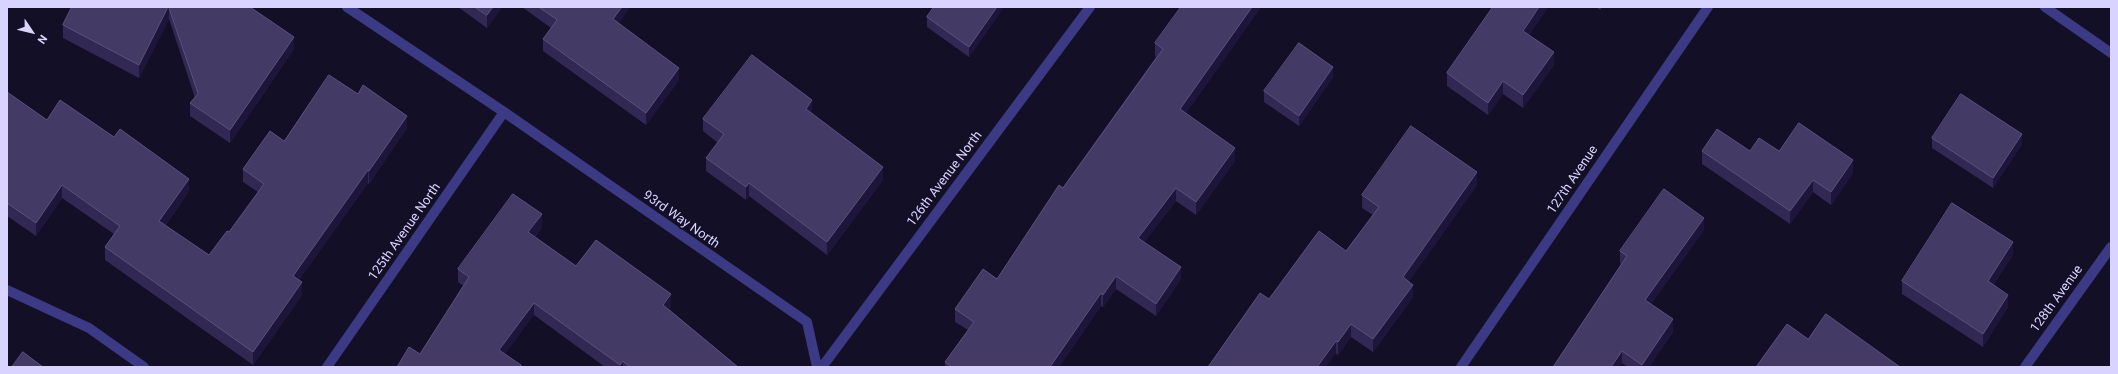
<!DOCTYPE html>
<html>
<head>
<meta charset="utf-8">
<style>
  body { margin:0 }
  #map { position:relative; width:2118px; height:374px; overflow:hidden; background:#130f26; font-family:Roboto,sans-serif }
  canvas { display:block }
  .frame { position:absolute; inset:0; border:8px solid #d9d4ff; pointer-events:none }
  .north { position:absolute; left:12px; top:12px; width:40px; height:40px; -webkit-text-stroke:3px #130f26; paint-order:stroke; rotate:125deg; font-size:11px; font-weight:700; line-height:16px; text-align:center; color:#d9d4ff }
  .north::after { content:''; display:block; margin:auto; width:14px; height:18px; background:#d9d4ff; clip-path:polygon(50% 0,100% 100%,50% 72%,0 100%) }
</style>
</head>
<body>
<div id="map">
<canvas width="2118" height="374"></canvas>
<div class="frame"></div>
<div class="north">N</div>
</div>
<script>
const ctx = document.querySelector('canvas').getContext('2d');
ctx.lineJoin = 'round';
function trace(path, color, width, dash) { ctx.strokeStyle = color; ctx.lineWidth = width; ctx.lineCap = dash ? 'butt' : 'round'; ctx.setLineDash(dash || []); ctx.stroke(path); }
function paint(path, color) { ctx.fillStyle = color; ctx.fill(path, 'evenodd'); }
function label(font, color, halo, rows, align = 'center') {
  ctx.font = font + ' Roboto,sans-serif'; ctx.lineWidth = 3.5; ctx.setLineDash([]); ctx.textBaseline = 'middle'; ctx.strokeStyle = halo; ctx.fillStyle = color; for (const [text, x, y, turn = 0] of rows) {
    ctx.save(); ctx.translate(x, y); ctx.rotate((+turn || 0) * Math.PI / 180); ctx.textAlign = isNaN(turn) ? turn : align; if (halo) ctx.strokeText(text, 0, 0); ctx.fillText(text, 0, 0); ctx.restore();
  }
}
trace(new Path2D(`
  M 347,7 L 504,112 L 807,322 L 817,367
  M 2045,7 L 2111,53
  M 7,290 L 89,328 L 144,367
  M 327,367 L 504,112
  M 822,367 L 1090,7
  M 1461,367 L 1708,7
  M 2025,367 L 2111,247`), '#3d3a85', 10);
paint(new Path2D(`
  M 72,7 L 250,7 L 294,49 L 230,143 L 190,116 L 190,103 L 195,98 L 169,19 L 139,78 L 63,38 L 63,25 Z
  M 458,7 L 502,7 L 487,28 Z
  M 522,7 L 630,7 L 618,24 L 679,80 L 646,125 L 543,51 L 543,39 L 551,28 Z
  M 934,7 L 1004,7 L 969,57 L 927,27 L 927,17 Z
  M 1261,7 L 1186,113 L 1235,161 L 1196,215 L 1176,201 L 1144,242 L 1181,279 L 1156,316 L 1116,289 L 1103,307 L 1101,306 L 1059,367 L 945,367 L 945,362 L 968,330 L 955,322 L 955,309 L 997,279 L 1156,57 L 1155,56 L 1155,43 Z
  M 1493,7 L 1548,7 L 1529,35 L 1554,65 L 1523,108 L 1503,94 L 1488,115 L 1447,86 L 1447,73 Z
  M 1596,7 L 1602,7 L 1600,10 Z
  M 1333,77 L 1299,126 L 1264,102 L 1264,91 Z
  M 7,92 L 47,120 L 189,191 L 165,226 L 209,255 L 229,232 L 258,192 L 243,182 L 243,169 L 284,141 L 358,94 L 407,128 L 369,184 L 368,183 L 299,280 L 302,295 L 253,365 L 105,260 L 105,247 L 114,234 L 62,198 L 36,236 L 7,216 Z
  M 812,113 L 883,180 L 827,255 L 749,196 L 746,200 L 706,171 L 706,158 L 718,143 L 703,131 L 703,119 Z
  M 1932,138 L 2022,144 L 1993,188 L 1932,148 Z
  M 1702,151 L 1779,151 L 1853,173 L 1831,205 L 1813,192 L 1790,224 L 1702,164 Z
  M 1477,185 L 1409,281 L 1413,297 L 1373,352 L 1351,337 L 1338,355 L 1269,299 L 1346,251 L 1373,215 L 1362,208 L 1362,195 Z
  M 542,227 L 535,237 L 576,266 L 671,307 L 669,309 L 738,367 L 605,367 L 534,315 L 420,354 L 464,286 L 458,282 L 458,269 Z
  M 1704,230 L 1651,304 L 1673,332 L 1649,367 L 1628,367 L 1622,363 L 1619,367 L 1553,367 L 1621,264 L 1620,263 L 1620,251 Z
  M 2013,255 L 1993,285 L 2008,307 L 1983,347 L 1902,294 L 1902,281 Z`), '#312854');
paint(new Path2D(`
  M 168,7 L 169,7 L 169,19 L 139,78 L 139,65 Z
  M 493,7 L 502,7 L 487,28 L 487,15 Z
  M 622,7 L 630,7 L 613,32 L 613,19 Z
  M 997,7 L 1004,7 L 969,57 L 969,47 Z
  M 1252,7 L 1261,7 L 1180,122 L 1180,109 Z
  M 1539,7 L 1548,7 L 1523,44 L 1523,31 Z
  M 294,37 L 294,49 L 230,143 L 230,130 Z
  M 1554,52 L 1554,65 L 1523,108 L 1523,95 Z
  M 1333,67 L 1333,77 L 1299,126 L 1299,116 Z
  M 679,68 L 679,80 L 646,125 L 646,113 Z
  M 1503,81 L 1503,94 L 1488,115 L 1488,103 Z
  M 812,100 L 812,113 L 806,122 L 806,109 Z
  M 407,116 L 407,128 L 369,184 L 369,171 Z
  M 2022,134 L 2022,144 L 1993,188 L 1993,178 Z
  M 1235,148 L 1235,161 L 1196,215 L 1196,202 Z
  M 1853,160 L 1853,173 L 1831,205 L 1831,192 Z
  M 883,167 L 883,180 L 827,255 L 827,242 Z
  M 368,170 L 368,183 L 293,289 L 293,276 Z
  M 1477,172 L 1477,185 L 1403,290 L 1403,277 Z
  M 189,179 L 189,191 L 159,234 L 159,221 Z
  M 1813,180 L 1813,192 L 1790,224 L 1790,211 Z
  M 749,183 L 749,196 L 746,200 L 746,187 Z
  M 62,185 L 62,198 L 36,236 L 36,223 Z
  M 1176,188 L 1176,201 L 1138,251 L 1138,238 Z
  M 542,214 L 542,227 L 528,245 L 528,232 Z
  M 1704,218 L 1704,230 L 1645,313 L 1645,300 Z
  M 2013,242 L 2013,255 L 1988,294 L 1988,281 Z
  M 1181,267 L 1181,279 L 1156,316 L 1156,304 Z
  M 1116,276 L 1116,289 L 1103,307 L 1103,295 Z
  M 302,282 L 302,295 L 253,365 L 253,352 Z
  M 1413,285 L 1413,297 L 1373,352 L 1373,339 Z
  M 1101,293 L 1101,306 L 1059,367 L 1050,367 Z
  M 671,294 L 671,307 L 663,317 L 663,305 Z
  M 2008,295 L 2008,307 L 1983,347 L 1983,334 Z
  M 534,303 L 534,315 L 499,363 L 499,350 Z
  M 1673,319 L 1673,332 L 1649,367 L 1642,367 L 1642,365 Z
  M 1351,324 L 1351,337 L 1338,355 L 1338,342 Z
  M 1336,341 L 1336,353 L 1326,367 L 1317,367 Z
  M 1622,351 L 1622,363 L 1619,367 L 1611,367 Z
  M 623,361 L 623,367 L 620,367 L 620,365 Z`), '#1d163a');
const building = new Path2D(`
  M 72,7 L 168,7 L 139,65 L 63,25 Z
  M 169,7 L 250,7 L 294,37 L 230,130 L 190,103 L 198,94 Z
  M 475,7 L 493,7 L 487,15 Z
  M 539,7 L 622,7 L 613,19 L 679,68 L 646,113 L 543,39 L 557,20 Z
  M 934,7 L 997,7 L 969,47 L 927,17 Z
  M 1181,7 L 1252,7 L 1180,109 L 1235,148 L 1196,202 L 1176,188 L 1138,238 L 1181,267 L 1156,304 L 1116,276 L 1103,295 L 1101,293 L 1050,367 L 952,367 L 945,362 L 974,322 L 955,309 L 983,269 L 997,279 L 1059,185 L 1063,188 L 1163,49 L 1155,43 Z
  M 1493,7 L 1539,7 L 1523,31 L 1554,52 L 1523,95 L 1503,81 L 1488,103 L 1447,73 Z
  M 1299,43 L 1333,67 L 1299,116 L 1264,91 Z
  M 752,55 L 812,100 L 806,109 L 883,167 L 827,242 L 749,183 L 746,187 L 706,158 L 724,134 L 703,119 Z
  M 329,75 L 358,94 L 363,85 L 407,116 L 369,171 L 368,170 L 293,276 L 302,282 L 253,352 L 105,247 L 120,226 L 62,185 L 36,223 L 7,203 L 7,92 L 47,120 L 60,100 L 114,137 L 120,129 L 189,179 L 159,221 L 209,255 L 227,231 L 229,232 L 264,184 L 243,169 L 270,131 L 284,141 Z
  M 1961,94 L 2022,134 L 1993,178 L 1932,138 Z
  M 1799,123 L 1853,160 L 1831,192 L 1813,180 L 1790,211 L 1702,151 L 1717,129 L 1750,151 L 1759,138 L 1779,151 Z
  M 1411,126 L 1477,172 L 1403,277 L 1413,285 L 1373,339 L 1351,324 L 1338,342 L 1336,341 L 1317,367 L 1208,367 L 1260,293 L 1269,299 L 1319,231 L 1346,251 L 1379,207 L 1362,195 Z
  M 1664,189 L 1704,218 L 1645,300 L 1673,319 L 1642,365 L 1622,351 L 1611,367 L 1553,367 L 1627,256 L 1620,251 Z
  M 513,194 L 542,214 L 528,232 L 576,266 L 596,240 L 671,294 L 663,305 L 738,367 L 630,367 L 623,361 L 620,365 L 534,303 L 499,350 L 521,365 L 521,367 L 397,367 L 409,347 L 420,354 L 469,277 L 458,269 Z
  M 1952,203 L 2013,242 L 1988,281 L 2008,295 L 1983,334 L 1902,281 Z
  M 1826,314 L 1900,367 L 1756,367 L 1787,324 L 1808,339 Z
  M 23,352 L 43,367 L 12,367 Z`);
paint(building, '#433a66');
trace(building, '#5a527e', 1);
label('13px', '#d9d4ff', '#130f26', [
  ["126th Avenue North",945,179,-53],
  ["127th Avenue",1573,180,-56],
  ["93rd Way North",681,220,35],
  ["125th Avenue North",405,232,-55],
  ["128th Avenue",2057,299,-54]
]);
</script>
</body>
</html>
